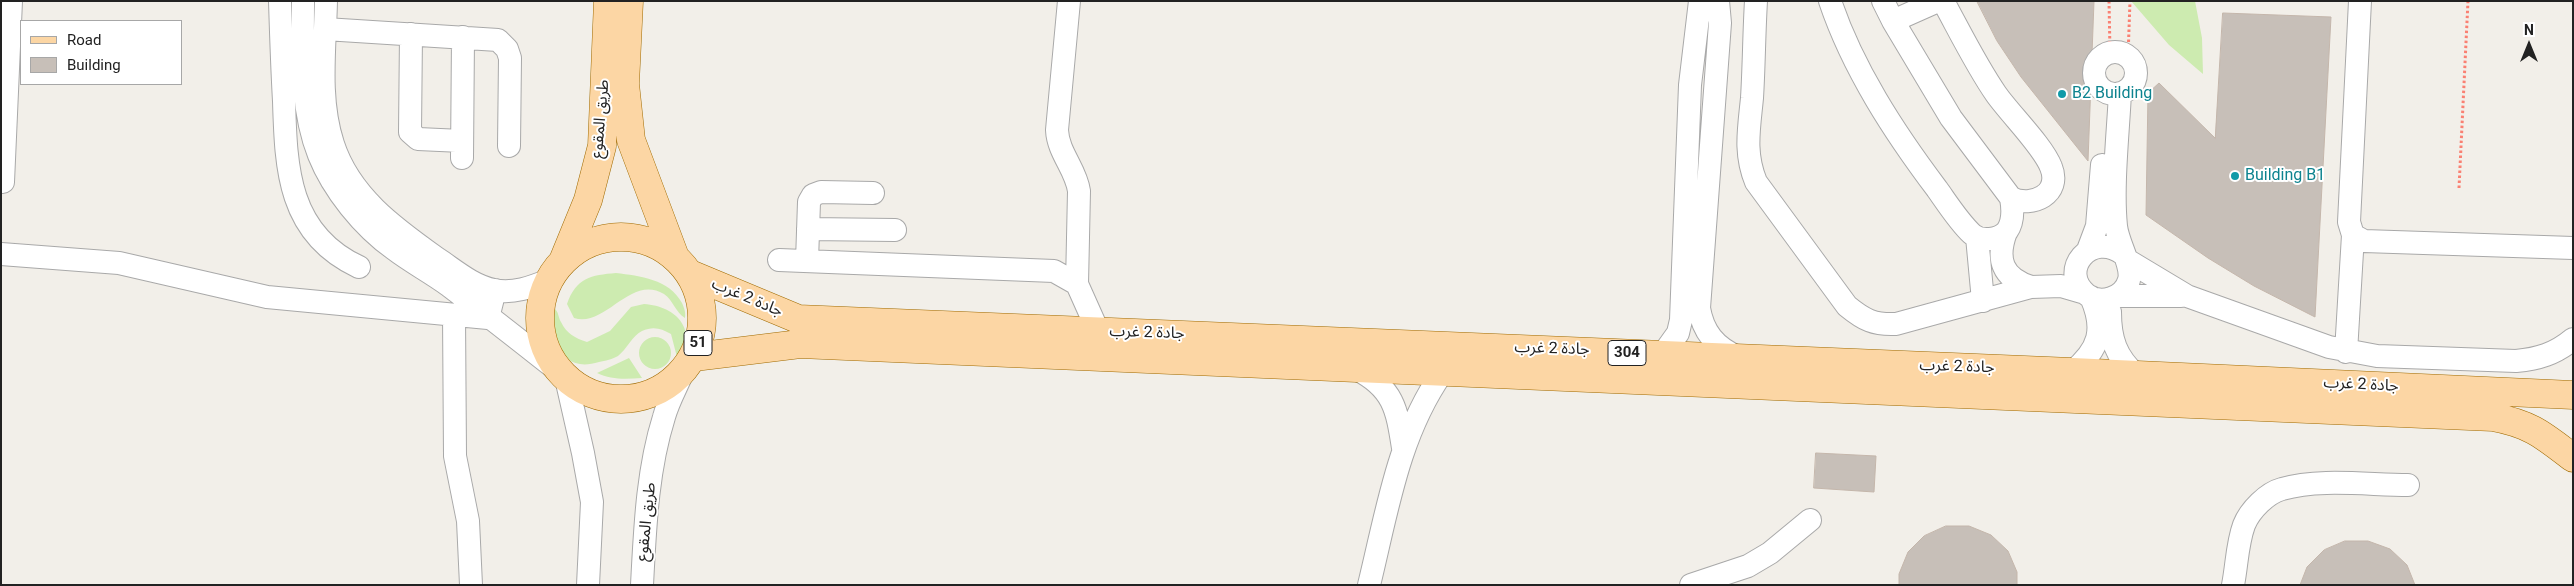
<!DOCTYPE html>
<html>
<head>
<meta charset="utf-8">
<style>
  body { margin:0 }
  #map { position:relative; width:2574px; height:586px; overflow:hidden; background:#f2efe9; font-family:Roboto,sans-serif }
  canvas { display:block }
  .frame { position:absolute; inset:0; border:2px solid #222; pointer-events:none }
  .legend { position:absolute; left:20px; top:20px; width:162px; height:65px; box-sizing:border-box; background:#fff; border:1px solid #a7a7a7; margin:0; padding:6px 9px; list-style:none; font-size:15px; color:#222 }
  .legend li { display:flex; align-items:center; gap:10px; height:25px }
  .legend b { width:25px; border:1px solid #a7a7a7 }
  .north { position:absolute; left:2504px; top:20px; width:50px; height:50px; -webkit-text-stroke:4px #fff; paint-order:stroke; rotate:0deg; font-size:14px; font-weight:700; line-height:20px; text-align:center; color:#222 }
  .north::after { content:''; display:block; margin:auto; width:18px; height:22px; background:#222; clip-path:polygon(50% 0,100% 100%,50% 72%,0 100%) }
</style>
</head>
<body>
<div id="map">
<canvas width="2574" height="586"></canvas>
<div class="frame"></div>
<ul class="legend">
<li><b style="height:6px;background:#fcd6a4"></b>Road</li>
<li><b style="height:14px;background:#c7bfb8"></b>Building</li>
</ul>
<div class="north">N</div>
</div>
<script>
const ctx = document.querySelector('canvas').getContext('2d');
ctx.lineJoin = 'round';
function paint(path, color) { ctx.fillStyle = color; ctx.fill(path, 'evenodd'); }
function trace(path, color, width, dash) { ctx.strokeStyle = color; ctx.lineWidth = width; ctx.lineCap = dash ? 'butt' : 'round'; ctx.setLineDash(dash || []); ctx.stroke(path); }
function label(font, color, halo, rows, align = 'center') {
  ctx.font = font + ' Roboto,"Noto Sans Arabic",sans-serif'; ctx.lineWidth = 4; ctx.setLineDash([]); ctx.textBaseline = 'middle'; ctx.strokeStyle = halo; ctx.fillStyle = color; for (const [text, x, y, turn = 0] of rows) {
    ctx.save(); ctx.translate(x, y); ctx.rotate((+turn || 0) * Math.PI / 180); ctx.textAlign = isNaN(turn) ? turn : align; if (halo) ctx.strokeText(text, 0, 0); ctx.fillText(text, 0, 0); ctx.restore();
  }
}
paint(new Path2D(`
  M 2131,1 L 2195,1 L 2202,38 L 2203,74 L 2169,45 Z
  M 616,273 C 640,276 669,279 682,303 C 684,308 686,312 685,318 C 676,313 673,300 664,294 C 630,274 606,328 574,318 L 567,304 C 576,278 591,275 616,273 Z
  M 644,304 C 677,306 699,331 678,361 L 671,334 C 661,328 653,326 642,331 C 633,335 626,350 618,356 C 613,359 605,361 599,362 C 561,374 549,339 554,308 C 559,312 558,317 561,322 C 567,334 575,338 587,342 L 610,331 L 631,307 Z
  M639 353a16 16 0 1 1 32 0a16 16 0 1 1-32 0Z
  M 629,358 L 642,378 C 626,379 611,380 597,373 Z`), '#cdebb0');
const building = new Path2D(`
  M 1977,1 L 2094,1 L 2088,161 L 2021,77 L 1997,41 Z
  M 2223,13 L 2331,17 L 2315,317 L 2254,286 L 2208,258 L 2146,215 L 2148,93 L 2159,83 L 2215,138 Z
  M 1816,453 L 1876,456 L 1874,492 L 1814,488 Z
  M 1946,526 L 1969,526 L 1991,535 L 2008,551 L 2017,572 L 2017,585 L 1899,585 L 1899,574 L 1908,552 L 1924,536 Z
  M 2345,541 L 2368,541 L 2390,549 L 2407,565 L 2415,585 L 2300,585 L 2307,567 L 2324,550 Z`);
paint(building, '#c7bfb8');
trace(building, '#c4b6ab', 1);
const minor = new Path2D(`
  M 280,1 C 281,34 282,67 284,101 C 286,169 288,234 359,267
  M 303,1 C 303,52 300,107 319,155 C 333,190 363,227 394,249 C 411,262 430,272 448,285 C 486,314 524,344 561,373
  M 326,1 C 325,49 318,98 333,144 C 350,197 396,229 438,259 C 456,271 473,286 494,290 C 513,294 532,287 549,280
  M 1069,1 L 1057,130 C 1058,153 1076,169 1079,191 L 1077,284
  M 1718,1 L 1720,23 L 1699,308 C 1703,332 1715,347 1738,357
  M 1756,1 C 1754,34 1754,66 1752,98 C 1749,129 1744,153 1756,182 L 1847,306 C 1864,320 1874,325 1896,324 L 2031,287 L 2061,286 L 2085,293
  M 1830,1 C 1853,69 1894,132 1937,189 C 1947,203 1959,222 1972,234 C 1981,242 1999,240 2007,231 C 2014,221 2013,209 2011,198 L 1951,118 L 1893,21 L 1883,1
  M 1943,1 C 1960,32 1976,65 1996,94 C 2010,114 2043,146 2051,167 C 2062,194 2032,208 2011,198
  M 2360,1 L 2349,222 L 2353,235 L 2364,241 L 2573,248
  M 1893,21 L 1938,1
  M 325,29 L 498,40 L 507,49 L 510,58 L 509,146
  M 411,34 L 410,132 L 418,139 L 462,141
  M2094 73a21 21 0 1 1 42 0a21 21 0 1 1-42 0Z
  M 2120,93 C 2118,134 2112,187 2116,226 C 2118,244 2133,266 2129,280 C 2124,298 2100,306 2086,294 C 2058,271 2091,230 2123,254
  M 462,158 L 463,37
  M 3,182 L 11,1
  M 808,229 L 895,230
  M 2006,232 C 1996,259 2002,278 2031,287
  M 1977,237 L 1983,301
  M 2088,250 L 2097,226 L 2102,165
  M 1,254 L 119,263 L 267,297 L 488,318 L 495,290
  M 779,260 L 1054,271 L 1077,284 L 1098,331
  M 2127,260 L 2187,296 L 2329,347 L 2377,356 L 2516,361 C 2538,359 2555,354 2573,339
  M 807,261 L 809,202 L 813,195 L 821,192 L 873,193
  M 2117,296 L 2181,296
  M 2110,312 C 2110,339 2116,357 2136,375
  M 454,315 L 455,456 L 468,521 L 471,585
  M 2346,352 L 2353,235
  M 1663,354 L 1678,333 L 1681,320 L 1690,85 L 1700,1
  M 1356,369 C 1394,388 1397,410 1403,448
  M 2072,372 C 2100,349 2105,329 2091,297
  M 566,378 L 583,453 L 592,502 L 588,585
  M 642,585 C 645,529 647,471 664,417 C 668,402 676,388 682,374
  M 1369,585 C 1387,512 1398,436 1442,373
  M 1691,585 L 1748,566 L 1770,553 L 1810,520
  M 2233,585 C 2237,565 2237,544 2244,525 C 2250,510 2267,493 2282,489 C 2319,478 2369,485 2408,485`);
const major = new Path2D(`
  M 629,1 L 625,84 L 631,140 L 675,257
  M540 318a81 81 0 1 1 162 0a81 81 0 1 1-162 0Z
  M 563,261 L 588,200 L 602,146 L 608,1
  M 690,274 L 798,319 L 2072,372 L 2573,395
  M 694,357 L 800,344 L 2493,417 C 2531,424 2543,435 2573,458`);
trace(minor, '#a9a9a9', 24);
trace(major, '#a06b00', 29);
trace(new Path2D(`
  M 2109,1 L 2110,52
  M 2128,57 L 2130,1
  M 2459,188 L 2468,1`), '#fa8072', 3, [2.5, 2.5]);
trace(minor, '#fff', 22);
trace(major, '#fcd6a4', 28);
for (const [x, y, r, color] of [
  [2062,94,5,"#0f9aa8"],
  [2235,176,5,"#0f9aa8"]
]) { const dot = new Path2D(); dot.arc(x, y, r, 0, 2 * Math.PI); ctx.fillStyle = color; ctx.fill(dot); trace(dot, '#fff', 2); }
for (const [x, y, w] of [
  [698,343,28],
  [1627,353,38]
]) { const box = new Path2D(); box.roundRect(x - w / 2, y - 12.5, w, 25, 4); ctx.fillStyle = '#fff'; ctx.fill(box); trace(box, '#222', 1); }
label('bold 15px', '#222', null, [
  ["51",698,343],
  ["304",1627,353]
]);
label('16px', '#0d838f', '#fff', [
  ["B2 Building",2072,94],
  ["Building B1",2245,176]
], 'left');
label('16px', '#222', '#fff', [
  ["طريق المقوع",601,119,-85],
  ["جادة 2 غرب",747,298,23],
  ["جادة 2 غرب",1147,333,2],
  ["جادة 2 غرب",1552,349,2],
  ["جادة 2 غرب",1957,367,2],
  ["جادة 2 غرب",2361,385,3],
  ["طريق المقوع",647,522,-84]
]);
</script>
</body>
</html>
